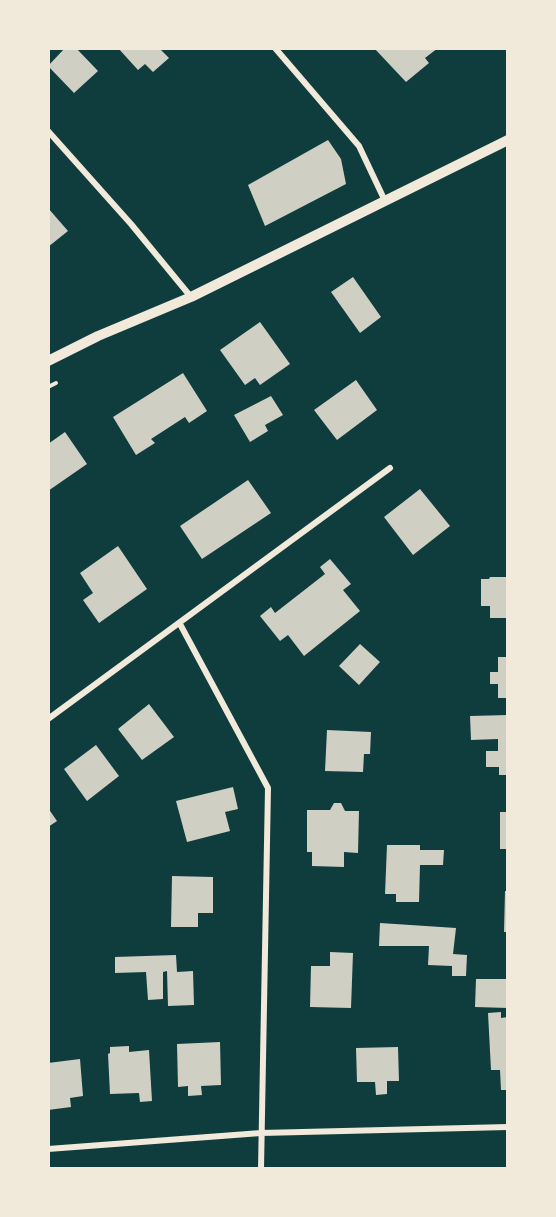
<!DOCTYPE html>
<html>
<head>
<meta charset="utf-8">
<style>
  body { margin:0 }
  #map { position:relative; width:556px; height:1217px; overflow:hidden; background:#0f3d3e; font-family:Figtree,sans-serif }
  canvas { display:block }
  .frame { position:absolute; inset:0; border:50px solid #f1e9da; pointer-events:none }
</style>
</head>
<body>
<div id="map">
<canvas width="556" height="1217"></canvas>
<div class="frame"></div>
</div>
<script>
const ctx = document.querySelector('canvas').getContext('2d');
ctx.lineJoin = 'round';
function paint(path, color) { ctx.fillStyle = color; ctx.fill(path, 'evenodd'); }
function trace(path, color, width, dash) { ctx.strokeStyle = color; ctx.lineWidth = width; ctx.lineCap = dash ? 'butt' : 'round'; ctx.setLineDash(dash || []); ctx.stroke(path); }
paint(new Path2D(`
  M 65,48 L 76,48 L 98,71 L 74,93 L 48,66 Z
  M 118,48 L 163,48 L 161,50 L 169,58 L 153,72 L 145,64 L 138,70 Z
  M 374,48 L 438,48 L 425,58 L 429,63 L 406,82 Z
  M 328,140 L 341,159 L 346,184 L 265,226 L 248,185 Z
  M 48,208 L 68,231 L 48,247 Z
  M 353,277 L 381,317 L 360,333 L 331,292 Z
  M 260,322 L 290,364 L 260,385 L 255,378 L 245,385 L 220,350 Z
  M 183,373 L 207,411 L 189,423 L 185,417 L 151,439 L 155,443 L 136,455 L 113,417 Z
  M 356,380 L 377,410 L 337,440 L 314,410 Z
  M 271,396 L 283,415 L 265,425 L 268,431 L 250,442 L 234,415 Z
  M 65,432 L 87,464 L 48,491 L 48,444 Z
  M 248,480 L 271,513 L 202,559 L 180,526 Z
  M 420,489 L 450,526 L 413,555 L 384,517 Z
  M 118,546 L 147,589 L 99,623 L 83,600 L 93,593 L 80,573 Z
  M 330,559 L 351,584 L 343,590 L 360,611 L 304,656 L 288,635 L 280,641 L 260,616 L 271,607 L 275,613 L 325,574 L 320,567 Z
  M 490,577 L 508,577 L 508,618 L 490,618 L 490,606 L 481,606 L 481,579 L 489,579 Z
  M 360,644 L 380,662 L 359,685 L 339,666 Z
  M 498,657 L 508,657 L 508,698 L 498,698 L 498,684 L 490,684 L 490,672 L 498,672 Z
  M 149,704 L 174,737 L 142,760 L 118,729 Z
  M 508,715 L 508,775 L 499,775 L 499,767 L 486,767 L 486,751 L 498,751 L 498,739 L 471,740 L 470,716 Z
  M 327,730 L 371,732 L 370,754 L 364,754 L 363,772 L 325,771 Z
  M 96,745 L 119,776 L 87,801 L 64,769 Z
  M 233,787 L 238,809 L 225,812 L 230,831 L 187,842 L 176,801 Z
  M 334,803 L 341,803 L 345,811 L 359,811 L 358,853 L 344,852 L 344,867 L 312,866 L 312,852 L 307,852 L 307,810 L 330,810 Z
  M 48,808 L 57,821 L 48,827 Z
  M 500,812 L 508,812 L 508,849 L 500,849 Z
  M 387,845 L 420,845 L 420,850 L 444,850 L 443,865 L 420,865 L 419,902 L 396,902 L 396,894 L 385,894 Z
  M 172,876 L 213,877 L 213,913 L 198,913 L 198,927 L 171,927 Z
  M 505,891 L 508,891 L 508,932 L 504,932 Z
  M 380,923 L 456,928 L 453,954 L 467,955 L 466,976 L 452,976 L 452,966 L 428,965 L 429,946 L 379,946 Z
  M 330,952 L 353,953 L 351,1008 L 310,1007 L 311,966 L 330,966 Z
  M 176,955 L 177,972 L 193,971 L 194,1005 L 168,1006 L 167,971 L 163,972 L 163,999 L 148,1000 L 146,972 L 115,973 L 115,957 Z
  M 476,979 L 508,979 L 508,1008 L 475,1007 Z
  M 501,1012 L 501,1018 L 508,1017 L 508,1090 L 501,1090 L 500,1070 L 491,1070 L 488,1013 Z
  M 220,1042 L 221,1085 L 201,1086 L 202,1095 L 188,1096 L 188,1086 L 178,1087 L 177,1044 Z
  M 129,1046 L 129,1052 L 149,1050 L 152,1101 L 140,1102 L 139,1093 L 110,1094 L 108,1054 L 110,1053 L 110,1047 Z
  M 398,1047 L 399,1081 L 387,1081 L 387,1094 L 376,1095 L 375,1082 L 357,1082 L 356,1048 Z
  M 80,1059 L 83,1096 L 70,1098 L 71,1107 L 48,1110 L 48,1063 Z`), '#cfcfc3');
trace(new Path2D(`
  M 48,387 L 56,383`), '#f1e9da', 4);
trace(new Path2D(`
  M 275,48 L 359,146 L 385,201
  M 48,131 L 131,224 L 191,297
  M 180,624 L 268,788 L 261,1169
  M 48,719 L 390,468
  M 48,1149 L 261,1133 L 508,1127`), '#f1e9da', 6);
trace(new Path2D(`
  M 48,361 L 98,336 L 191,297 L 508,140`), '#f1e9da', 10);
</script>
</body>
</html>
